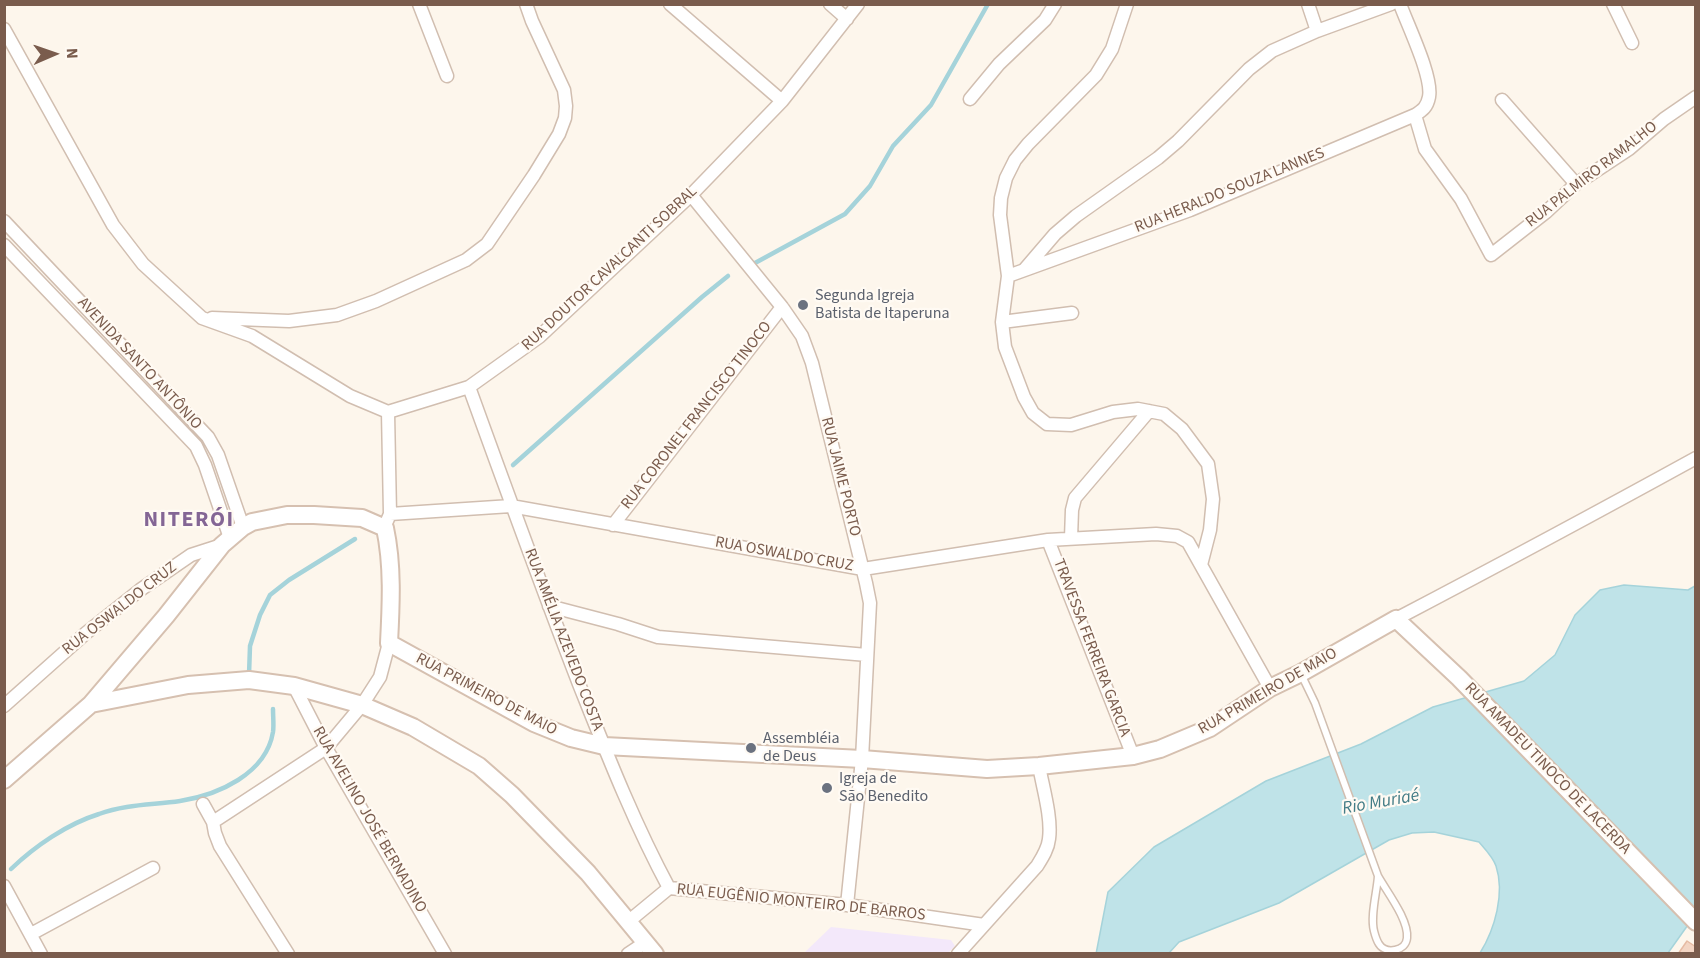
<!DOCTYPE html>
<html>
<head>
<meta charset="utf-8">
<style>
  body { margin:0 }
  #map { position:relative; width:1700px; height:958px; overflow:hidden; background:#fdf6ec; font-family:"Source Sans 3",sans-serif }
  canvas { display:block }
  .frame { position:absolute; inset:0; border:6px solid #7a5c4d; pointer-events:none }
  .north { position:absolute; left:24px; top:24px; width:60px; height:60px; -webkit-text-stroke:4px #fffaf3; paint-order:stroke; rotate:88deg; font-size:16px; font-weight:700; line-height:24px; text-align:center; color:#7a5c4d }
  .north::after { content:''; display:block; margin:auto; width:21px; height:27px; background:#7a5c4d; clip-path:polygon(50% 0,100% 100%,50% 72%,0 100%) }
</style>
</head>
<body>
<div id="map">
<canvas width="1700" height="958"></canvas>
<div class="frame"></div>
<div class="north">N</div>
</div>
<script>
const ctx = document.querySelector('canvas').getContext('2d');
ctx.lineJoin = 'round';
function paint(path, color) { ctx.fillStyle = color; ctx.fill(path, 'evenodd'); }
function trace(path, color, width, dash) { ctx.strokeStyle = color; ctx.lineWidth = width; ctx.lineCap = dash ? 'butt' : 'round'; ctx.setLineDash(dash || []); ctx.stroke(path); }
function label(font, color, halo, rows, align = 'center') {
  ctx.font = font + ' "Source Sans 3",sans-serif'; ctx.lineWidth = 4.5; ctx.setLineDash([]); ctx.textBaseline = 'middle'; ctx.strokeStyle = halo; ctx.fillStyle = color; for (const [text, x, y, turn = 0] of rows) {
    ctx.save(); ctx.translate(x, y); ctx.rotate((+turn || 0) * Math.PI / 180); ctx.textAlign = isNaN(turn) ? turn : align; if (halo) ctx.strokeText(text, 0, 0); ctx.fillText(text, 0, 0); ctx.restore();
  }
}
paint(new Path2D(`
  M 831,927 L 951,940 L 955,946 L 948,953 L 804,953 Z`), '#f3e8fa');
const water = new Path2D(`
  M 1624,585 L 1688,590 L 1695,586 L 1695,915 L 1668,953 L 1480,953 C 1495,929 1505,893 1496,866 C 1493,857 1485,849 1479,842 L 1434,832 L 1412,833 L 1389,840 L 1279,903 L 1179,942 L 1169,953 L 1096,954 L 1108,892 L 1154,847 L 1266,781 L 1361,744 L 1433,707 L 1524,681 L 1555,655 L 1575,615 L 1600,590 Z`);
paint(water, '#bfe3e8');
trace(water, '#a5d3da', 1.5);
trace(new Path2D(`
  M 755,263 L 845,214 L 870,186 L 893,146 L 931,105 L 988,4
  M 513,465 L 702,297 L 728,276
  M 249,675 L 250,646 L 260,615 L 270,595 L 289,580 L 355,539
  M 11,869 C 35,846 67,824 99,814 C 126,804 153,805 180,801 C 218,795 266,774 273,732 C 274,725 273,717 273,709`), '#a5d3da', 4.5);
const building = new Path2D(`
  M 1687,941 L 1696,947 L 1696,954 L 1678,954 Z`);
paint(building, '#f3d5c3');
trace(building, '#e6bba3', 1.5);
const service = new Path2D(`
  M 1301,674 L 1315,703 L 1378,876
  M 1378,876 C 1387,892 1409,920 1407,938 C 1406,951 1386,955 1379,944 C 1377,941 1375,935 1374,931 C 1370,916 1377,892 1378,876 Z`);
const minor = new Path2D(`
  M 419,4 L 447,76
  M 670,4 L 782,101
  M 830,4 L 847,19
  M 1127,4 L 1112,49 L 1096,75 L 1028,144 L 1015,160 L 1006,178 L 1001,198 L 1000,215 L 1008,276 L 1002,322 L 1005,347 L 1024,397 L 1033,413 L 1047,424 L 1071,425 L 1113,412 L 1138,409 L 1164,414 L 1182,429 L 1208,464 L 1213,499 L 1210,530 L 1201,565
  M 1308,4 L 1317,31
  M 1613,4 L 1632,43
  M 4,29 L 113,225 L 143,264 L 202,318 L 252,336 L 350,396 L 388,412 L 469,387 L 539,337 L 691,195 L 782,101 L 858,4
  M 970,99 L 999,64 L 1045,20 L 1055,4
  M 1502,100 L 1576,184
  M 1415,115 L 1425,149 L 1461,199 L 1491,255 L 1546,212 L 1576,184 L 1629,149 L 1664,119 L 1696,97
  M 691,195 L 782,307 L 802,336 L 812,363 L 866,583 L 870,603 L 862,759 L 847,905
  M 4,221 L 208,437 L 218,455 L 243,527
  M 4,245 L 196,446 L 205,465 L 230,538
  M 1025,269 L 1055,234 L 1076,216 L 1158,158 L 1178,141 L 1249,69 L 1272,51 L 1317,31 L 1391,4
  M 1008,276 L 1190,210 L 1415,115 C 1423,110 1427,107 1429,97 C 1433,77 1408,26 1400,4
  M 212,318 L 289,321 L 337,315 L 376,301 L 466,260 L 487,244 L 534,175 L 559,134 L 565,118 L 566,106 L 564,90 L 532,21 L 526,4
  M 1002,322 L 1072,313
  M 469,387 C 505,486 541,586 579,684 C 607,754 634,823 669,888
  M 390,514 L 511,506 L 863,569 L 1048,540 L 1156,534 L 1177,536 L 1188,542 L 1270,688
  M 387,521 L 390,514 L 388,412
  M 613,525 L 782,307
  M 1071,538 L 1072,510 L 1075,498 L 1149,411
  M 1048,540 L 1133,756
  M 549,606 L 618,624 L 658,637 L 867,655
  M 1396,619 C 1497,566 1596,513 1696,458
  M 294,686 L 326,748 L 445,954
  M 4,706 L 86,633 L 140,590 L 191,555 L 222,545
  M 203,804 L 213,822 L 215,833 L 220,846 L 288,954
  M 213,822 L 326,748 L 362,705 L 380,677 L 389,643
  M 4,886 L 41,954
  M 629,921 L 669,888 L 847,905 L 984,925
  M 31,934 L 153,868
  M 628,954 L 646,942
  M 958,954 L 1037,866 C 1042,858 1048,849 1049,839 C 1052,818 1043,788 1039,766`);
const secondary = new Path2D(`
  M 91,704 L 188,685 L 249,680 L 294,686 L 362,705 L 413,727 L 479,766 L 512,795 L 588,873 L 655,954
  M 4,780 L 91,704 L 166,616 L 222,545 L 243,527 L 252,522 L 287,515 L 314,515 L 362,518 L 385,528 C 393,565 391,605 389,643 L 534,723 L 571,738 L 604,746 L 862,759 L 987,769 L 1039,766 L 1133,756 L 1160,749 L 1210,728 L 1270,688 L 1301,673 L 1396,619 L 1459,678 L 1696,922`);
trace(service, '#d1beb0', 9);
trace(minor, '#d1beb0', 15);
trace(secondary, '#d6c0b0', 20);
trace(service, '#fff', 6);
trace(minor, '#fff', 12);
trace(secondary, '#fff', 16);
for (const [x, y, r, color] of [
  [803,305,6,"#6b7280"],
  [751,748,6,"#6b7280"],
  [827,788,6,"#6b7280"]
]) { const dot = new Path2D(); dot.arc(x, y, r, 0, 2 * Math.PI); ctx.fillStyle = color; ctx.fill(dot); trace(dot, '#fffaf3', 2); }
label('16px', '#7a5c4d', '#fffaf3', [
  ["RUA PALMIRO RAMALHO",1592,175,-38],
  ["RUA HERALDO SOUZA LANNES",1230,191,-22],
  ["RUA DOUTOR CAVALCANTI SOBRAL",610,269,-43],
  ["AVENIDA SANTO ANTÔNIO",139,364,47],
  ["RUA CORONEL FRANCISCO TINOCO",697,416,-52],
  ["RUA JAIME PORTO",840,477,76],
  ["RUA OSWALDO CRUZ",784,555,10],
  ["RUA OSWALDO CRUZ",120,609,-38],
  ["RUA AMÉLIA AZEVEDO COSTA",563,640,69],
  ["TRAVESSA FERREIRA GARCIA",1091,648,69],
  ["RUA PRIMEIRO DE MAIO",1268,692,-30],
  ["RUA PRIMEIRO DE MAIO",486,695,28],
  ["RUA AMADEU TINOCO DE LACERDA",1547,769,46],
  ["RUA AVELINO JOSÉ BERNADINO",369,820,60],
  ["RUA EUGÊNIO MONTEIRO DE BARROS",801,903,6]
]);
label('16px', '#5b616d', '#fffaf3', [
  ["Segunda Igreja",815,296],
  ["Batista de Itaperuna",815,314],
  ["Assembléia",763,739],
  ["de Deus",763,757],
  ["Igreja de",839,779],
  ["São Benedito",839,797]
], 'left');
label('italic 18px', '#437c86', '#fffaf3', [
  ["Rio Muriaé",1381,803,-10]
]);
ctx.letterSpacing = '1.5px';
label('bold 22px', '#846695', '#fffaf3', [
  ["NITERÓI",189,521]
]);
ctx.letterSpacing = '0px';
</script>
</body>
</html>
